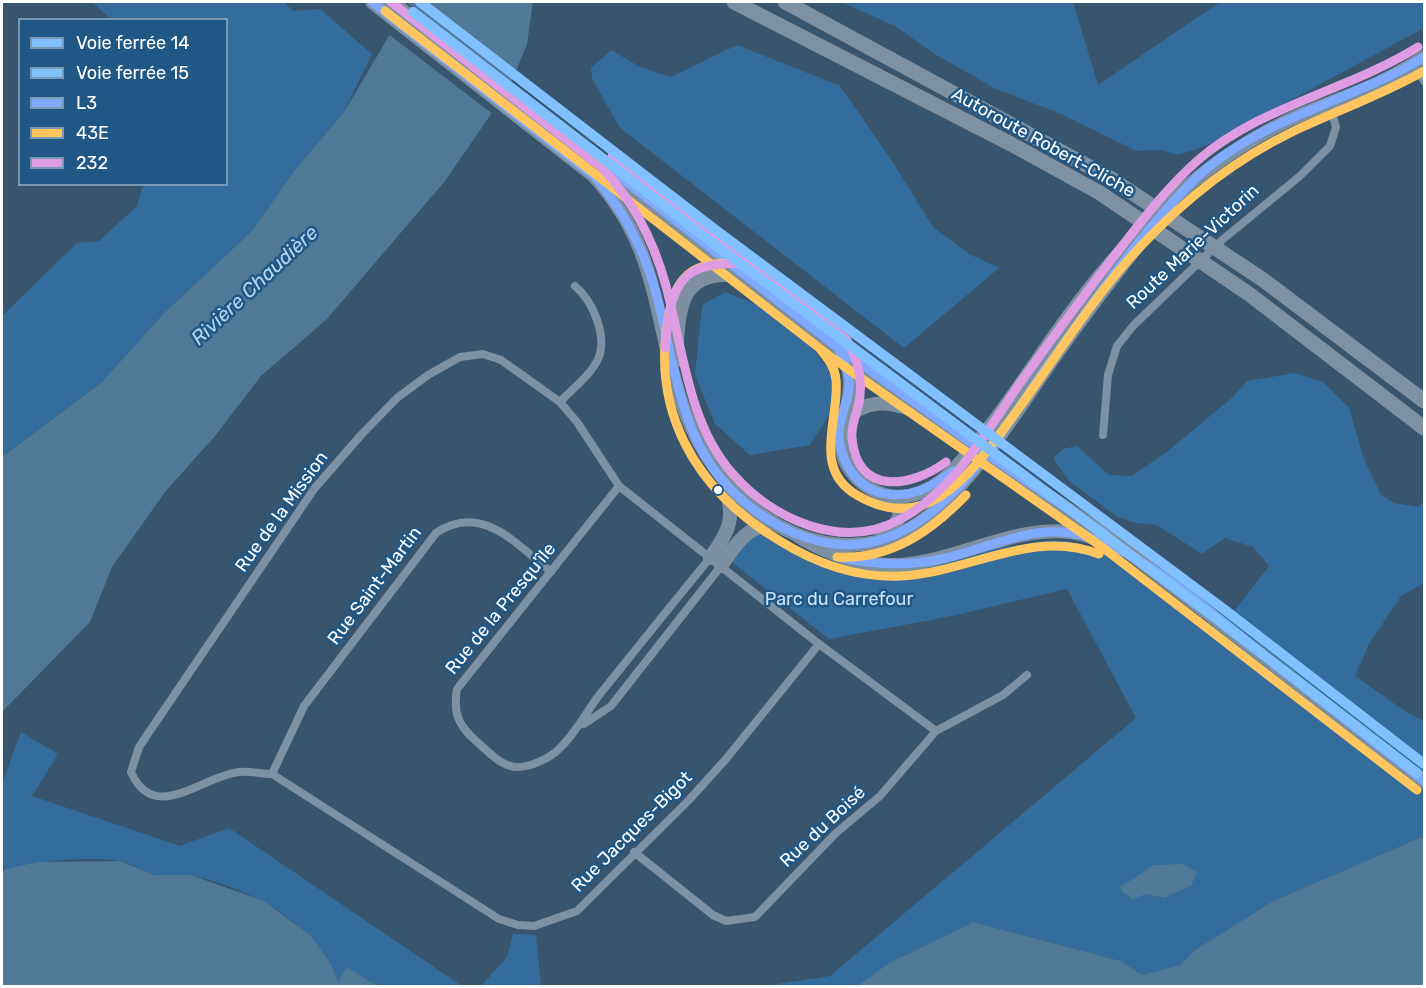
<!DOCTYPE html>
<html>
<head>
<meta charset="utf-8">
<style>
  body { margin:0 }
  #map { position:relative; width:1426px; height:988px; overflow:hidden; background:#37556e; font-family:Rubik,sans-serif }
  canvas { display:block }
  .frame { position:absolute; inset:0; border:3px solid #fff; pointer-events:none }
  .legend { position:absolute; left:18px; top:18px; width:210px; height:168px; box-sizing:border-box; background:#205785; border:2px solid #799ab6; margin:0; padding:8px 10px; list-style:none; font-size:18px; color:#fff }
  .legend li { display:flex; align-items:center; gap:12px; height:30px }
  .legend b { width:30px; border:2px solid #799ab6 }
</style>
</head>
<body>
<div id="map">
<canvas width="1426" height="988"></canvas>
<div class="frame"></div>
<ul class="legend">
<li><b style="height:8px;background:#80c0ff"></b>Voie ferrée 14</li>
<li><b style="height:8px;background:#80c0ff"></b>Voie ferrée 15</li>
<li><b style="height:8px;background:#80aaff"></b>L3</li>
<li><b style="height:8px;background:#ffc660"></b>43E</li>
<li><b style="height:8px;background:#de9de2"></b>232</li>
</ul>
</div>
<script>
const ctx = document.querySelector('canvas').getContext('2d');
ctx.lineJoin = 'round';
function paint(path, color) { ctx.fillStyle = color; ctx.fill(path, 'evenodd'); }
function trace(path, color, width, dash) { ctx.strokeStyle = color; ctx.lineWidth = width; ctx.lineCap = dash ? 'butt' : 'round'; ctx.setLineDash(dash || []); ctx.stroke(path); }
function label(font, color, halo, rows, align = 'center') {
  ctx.font = font + ' Rubik,sans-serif'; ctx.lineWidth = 5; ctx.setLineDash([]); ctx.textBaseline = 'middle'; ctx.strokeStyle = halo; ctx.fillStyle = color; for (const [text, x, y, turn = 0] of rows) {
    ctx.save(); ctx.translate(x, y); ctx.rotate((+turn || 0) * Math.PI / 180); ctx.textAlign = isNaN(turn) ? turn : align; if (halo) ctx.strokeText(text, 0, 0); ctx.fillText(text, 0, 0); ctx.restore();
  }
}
paint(new Path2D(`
  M 92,2 L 284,2 L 293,11 L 320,9 L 372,54 L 344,112 L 294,171 L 252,231 L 164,313 L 102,382 L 2,457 L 2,316 L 77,243 L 99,241 L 137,206 L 143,185 L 226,184 L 226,20 L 111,19 Z
  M 841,2 L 1073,2 L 1098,85 L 1220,2 L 1424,2 L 1424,28 L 1208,145 L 1178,155 L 1160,150 L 1137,151 L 1061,114 L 994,88 L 933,53 L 895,26 Z
  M 737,45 L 840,86 L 890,158 L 933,227 L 969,254 L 999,268 L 904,348 L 619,127 L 592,78 L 591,68 L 611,50 L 640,67 L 671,77 Z
  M 725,292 L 790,318 L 828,369 L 835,386 L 829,415 L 810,445 L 750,455 L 715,424 L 695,375 L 702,305 Z
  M 1295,373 L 1323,382 L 1349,408 L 1364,459 L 1381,495 L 1394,503 L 1418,507 L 1424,502 L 1424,583 L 1401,596 L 1369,644 L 1355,676 L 1409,714 L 1424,721 L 1424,836 L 1273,901 L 1195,950 L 1180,965 L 1142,975 L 1121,961 L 973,922 L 889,963 L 857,986 L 764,986 L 830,976 L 1136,718 L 1067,589 L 947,617 L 829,639 L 733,563 C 735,544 750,537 767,531 L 818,557 L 847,564 L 890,568 L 992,546 C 1019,550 1037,537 1065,541 C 1117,547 1170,599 1209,631 L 1236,609 L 1269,566 L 1253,547 L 1225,538 L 1202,554 L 1157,525 L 1136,523 L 1116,516 L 1068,480 L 1053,458 L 1063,449 L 1077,446 L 1109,475 L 1132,476 L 1168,451 L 1233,397 L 1247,381 ZM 1196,872 L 1191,886 L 1164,898 L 1146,894 Z
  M 21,732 L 58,754 L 32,796 L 180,846 L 229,828 L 462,986 L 377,986 L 347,968 L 338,982 C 314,921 255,891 194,876 C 181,873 166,878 153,874 C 141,871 130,862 119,861 C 84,856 40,861 6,870 L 2,865 L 2,784 Z
  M 513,934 L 536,935 L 541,986 L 481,986 L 507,957 Z`), '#346d9b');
paint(new Path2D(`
  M 409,2 L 533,2 L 527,44 L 509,88 L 445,181 L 327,319 L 261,376 L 215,436 L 165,492 L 112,567 L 90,622 L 2,712 L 2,457 L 102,382 L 164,313 L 252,231 L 294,171 L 344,112 Z
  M 1424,836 L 1424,986 L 857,986 L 889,963 L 973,922 L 1121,961 L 1142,975 L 1180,965 L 1195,950 L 1273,901 Z
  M 120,861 L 155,875 L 191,875 L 264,901 L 310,935 L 331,964 L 338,981 L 347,967 L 377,986 L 2,986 L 2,870 L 38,862 Z
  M 1182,864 L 1197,872 L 1191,886 L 1164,898 L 1146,894 L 1133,899 L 1122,892 L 1120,887 L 1154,865 Z`), '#507897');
paint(new Path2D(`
  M 406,2 L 514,84 L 494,115 L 387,33 Z`), '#37556e');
trace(new Path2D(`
  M 1414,64 L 1424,81
  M 560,402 C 572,389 591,375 598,359 C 608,337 593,301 575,286
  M 1103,435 L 1108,375 L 1117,346 L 1133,326 L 1222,240 L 1300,176 L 1330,146 L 1336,127 L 1329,103
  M 619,486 L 457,689 C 453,713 458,725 476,741 C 488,751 501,767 518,767 C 531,767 550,758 559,749 C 577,732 586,712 600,694 C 637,648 673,603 710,558
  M 819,644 L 726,759 L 688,801 L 577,911 L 534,926 L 518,925 L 499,919 L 272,774 C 262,774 250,771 239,772 C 202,776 154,825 131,772 L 139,747 L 314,489 L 361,435 L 397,398 L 428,375 L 460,357 L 483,354 L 501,360 L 560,402 L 577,422 L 619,486 L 819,644 L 936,731
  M 584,724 L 611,706 L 721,566
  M 272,774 L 304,706 L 436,533 C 482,502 517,545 551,572
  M 634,852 L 713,915 L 726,921 L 755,917 L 836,833 L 880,796 L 936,731 L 1003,695 L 1027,675`), '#7d91a4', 8);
trace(new Path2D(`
  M 372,2 L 594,176 C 660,249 653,318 682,404 C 700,455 732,499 779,526 C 817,547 863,553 904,532 C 964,500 1016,411 1055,356 C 1086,312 1118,270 1151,229
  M 392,2 L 838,348 C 844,358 850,368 850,381 C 851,417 826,449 858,479 C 865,486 876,493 885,495 C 905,500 925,493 941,481 C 956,470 968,453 981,438 C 1020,390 1051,336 1090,288 C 1144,220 1206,161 1285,122 C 1309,110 1335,102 1360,91 C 1383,82 1404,70 1424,57
  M 676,361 C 679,305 678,267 747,276
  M 710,558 C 731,528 735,519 725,483
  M 721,566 C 738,542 743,530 773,522`), '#7c90a1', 14);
trace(new Path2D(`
  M 838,348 L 994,459 L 1109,537 L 1424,781
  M 842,423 C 868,395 889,403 922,412
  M 798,536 C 828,554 859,566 894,565 C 957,564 1027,516 1088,536 C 1096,538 1105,544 1113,548
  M 879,541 L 895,526 L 900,514 L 897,506 L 884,495`), '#7d90a2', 14);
trace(new Path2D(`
  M 734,2 L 1011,144 L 1100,193 L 1249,294 L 1424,428
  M 785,2 L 1110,178 L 1262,279 L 1424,401`), '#7e91a3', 15);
trace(new Path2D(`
  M 372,2 L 594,176 C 622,209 642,245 654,286 C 673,351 677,428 723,481 C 747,509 782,532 818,541 C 930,569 997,436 1051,361 C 1096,299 1141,232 1196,178 C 1259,118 1351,102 1424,57
  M 605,165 L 838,348 C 843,358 847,367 849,378 C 851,394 843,408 840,424 C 835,452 852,485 881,493 C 908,500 932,487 953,471
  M 832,343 L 994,459 L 1105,534
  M 843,558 C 877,565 912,566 946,558 C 984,549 1021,530 1061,532 C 1128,535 1219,619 1271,661 C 1321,701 1373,741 1424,781`), '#80aaff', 9);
trace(new Path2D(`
  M 385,11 L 831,357 L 1102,547 L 1417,790
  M 749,264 C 710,260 679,264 670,309 C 648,409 695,490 780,541 C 817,564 856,578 900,576 C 969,573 1031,528 1099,554
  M 820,349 C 828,359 835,367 836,380 C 840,415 813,465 852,492 C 881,511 911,515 941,496 C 970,477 991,446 1011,419 C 1054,361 1091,299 1140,247 C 1184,200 1234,160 1292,132 C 1336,111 1382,95 1424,71
  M 837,557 C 890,560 930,532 966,495`), '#ffc660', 9);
trace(new Path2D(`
  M 391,2 L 601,167 C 633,200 654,242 666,286 C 683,348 688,423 732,473 C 772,519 841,551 899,520 C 953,492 985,434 1018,386 C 1053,337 1089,288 1126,241 C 1148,213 1170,185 1197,161 C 1260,106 1347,91 1418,47
  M 612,156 L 847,340 C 859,361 864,383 858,407 C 855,417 851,427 852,438 C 857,496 911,488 946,462
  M 665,348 C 671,284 678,260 749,264`), '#de9de2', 9);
trace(new Path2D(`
  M 420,2 L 713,228 L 1225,610 L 1424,764`), '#80c0ff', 10);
trace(new Path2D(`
  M 413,12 L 706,238 L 1218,620 L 1417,773`), '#80c0ff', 10);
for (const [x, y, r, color] of [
  [718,490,5,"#fff"]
]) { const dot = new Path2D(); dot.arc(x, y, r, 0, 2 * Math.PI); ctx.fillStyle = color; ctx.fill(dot); trace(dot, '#205785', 2); }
label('18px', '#fff', '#205785', [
  ["Autoroute Robert-Cliche",1043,143,29],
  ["Route Marie-Victorin",1193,247,-43],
  ["Rue de la Mission",282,512,-54],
  ["Rue Saint-Martin",375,586,-53],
  ["Rue de la Presqu'île",501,609,-51],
  ["Rue du Boisé",823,827,-43],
  ["Rue Jacques-Bigot",632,832,-45]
]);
label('18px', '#cce4f7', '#205785', [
  ["Parc du Carrefour",839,600]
]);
label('italic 20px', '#b4d6f1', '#205785', [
  ["Rivière Chaudière",255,286,-43]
]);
</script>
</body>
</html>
